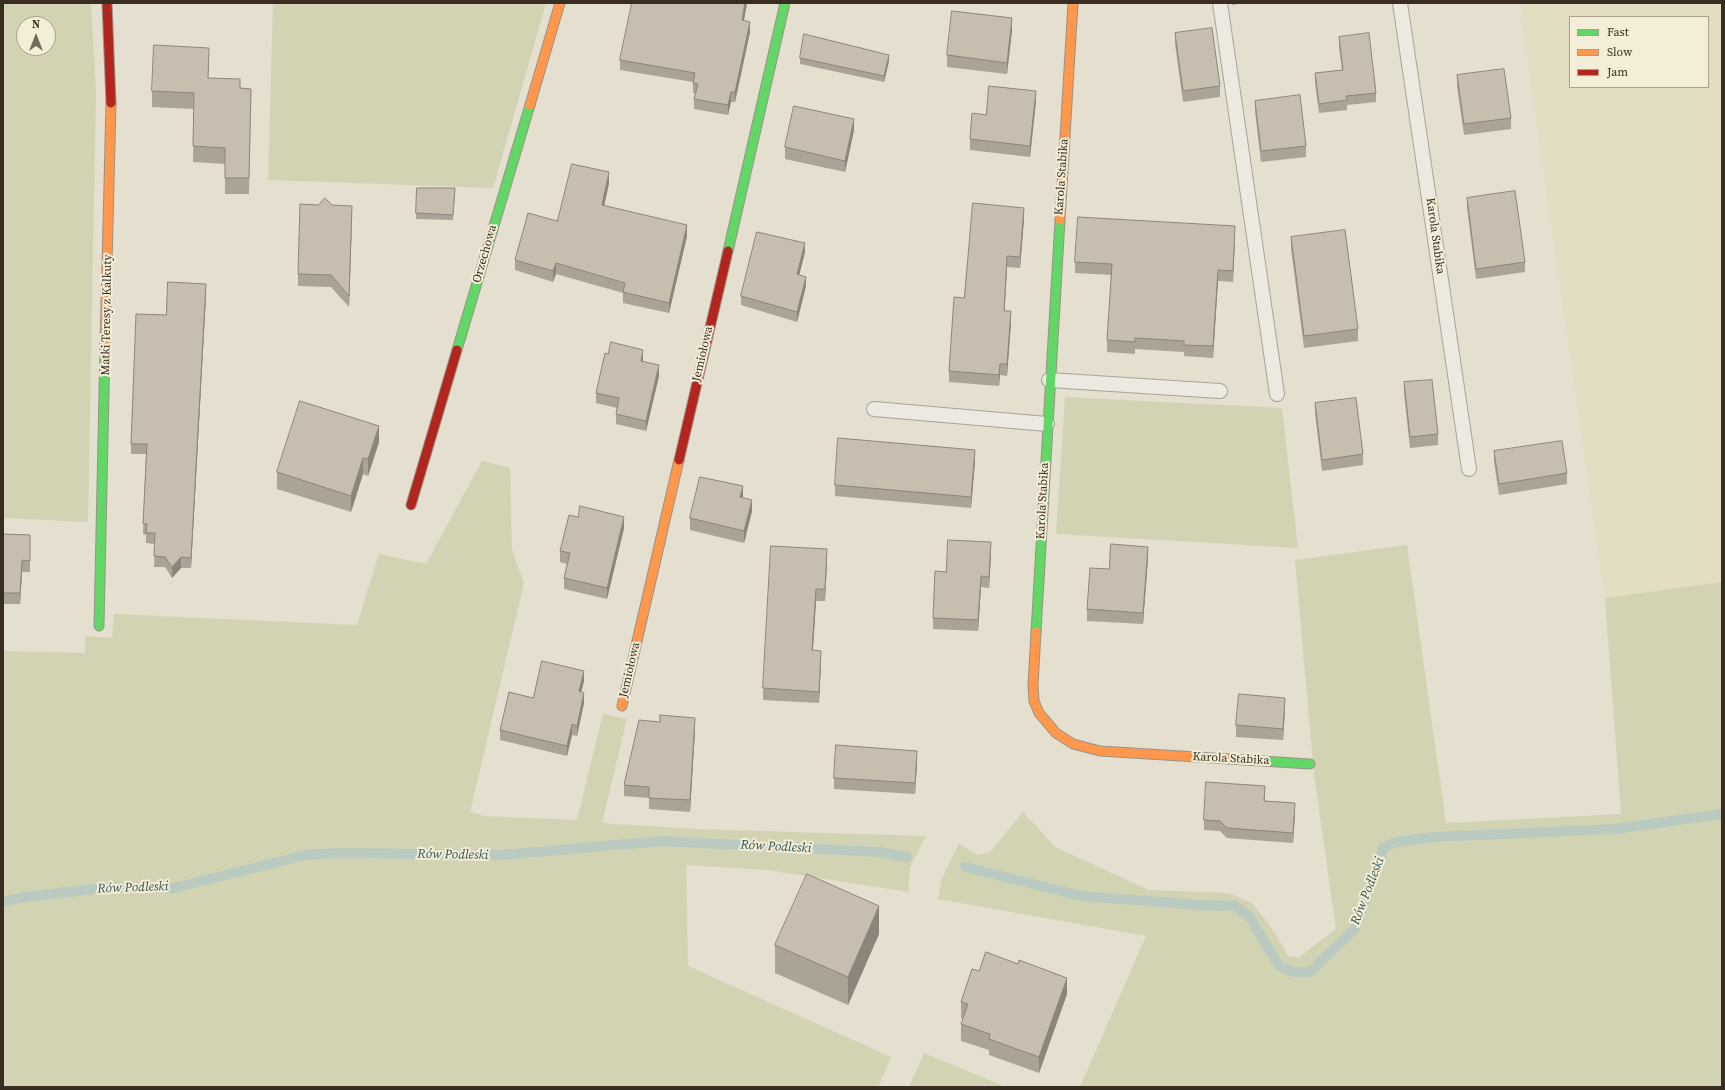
<!DOCTYPE html>
<html>
<head>
<meta charset="utf-8">
<style>
  body { margin:0 }
  #map { position:relative; width:1725px; height:1090px; overflow:hidden; background:#e4dfcf; font-family:"Source Serif 4",serif }
  canvas { display:block }
  .frame { position:absolute; inset:0; border:4px solid #382d20; pointer-events:none }
  .legend { position:absolute; left:1569px; top:16px; width:140px; height:72px; box-sizing:border-box; background:#f4edd7; border:1px solid #a9a08e; margin:0; padding:5px 7px; list-style:none; font-size:12px; color:#382d20 }
  .legend li { display:flex; align-items:center; gap:8px; height:20px }
  .legend b { width:20px; border:1px solid #a9a08e }
  .north { position:absolute; left:16px; top:16px; width:40px; height:40px; box-sizing:border-box; background:#f4edd7; border:1px solid #a9a08e; border-radius:50%; rotate:0deg; font-size:11px; font-weight:700; line-height:16px; text-align:center; color:#382d20 }
  .north::after { content:''; display:block; margin:auto; width:14px; height:18px; background:#746b5d; clip-path:polygon(50% 0,100% 100%,50% 72%,0 100%) }
</style>
</head>
<body>
<div id="map">
<canvas width="1725" height="1090"></canvas>
<div class="frame"></div>
<ul class="legend">
<li><b style="height:5px;background:#63d668"></b>Fast</li>
<li><b style="height:5px;background:#ff974d"></b>Slow</li>
<li><b style="height:5px;background:#b3261e"></b>Jam</li>
</ul>
<div class="north">N</div>
</div>
<script>
const ctx = document.querySelector('canvas').getContext('2d');
ctx.lineJoin = 'round';
function paint(path, color) { ctx.fillStyle = color; ctx.fill(path, 'evenodd'); }
function trace(path, color, width, dash) { ctx.strokeStyle = color; ctx.lineWidth = width; ctx.lineCap = dash ? 'butt' : 'round'; ctx.setLineDash(dash || []); ctx.stroke(path); }
function label(font, color, halo, rows, align = 'center') {
  ctx.font = font + ' "Source Serif 4",serif'; ctx.lineWidth = 4; ctx.setLineDash([]); ctx.textBaseline = 'middle'; ctx.strokeStyle = halo; ctx.fillStyle = color; for (const [text, x, y, turn = 0] of rows) {
    ctx.save(); ctx.translate(x, y); ctx.rotate((+turn || 0) * Math.PI / 180); ctx.textAlign = isNaN(turn) ? turn : align; if (halo) ctx.strokeText(text, 0, 0); ctx.fillText(text, 0, 0); ctx.restore();
  }
}
paint(new Path2D(`
  M 1525,3 L 1722,3 L 1722,582 L 1605,598 L 1520,5 ZM 1570,17 L 1708,17 L 1708,87 L 1570,87 Z`), '#e3ddc1');
paint(new Path2D(`
  M 3,3 L 91,3 L 96,91 L 88,522 L 3,518 ZM 24,24 L 48,24 L 48,48 L 24,48 Z
  M 273,3 L 546,3 L 493,188 L 268,180 Z
  M 1065,397 L 1282,408 L 1298,548 L 1056,534 Z
  M 482,461 L 510,468 L 512,550 L 524,583 L 470,812 L 485,816 L 577,820 L 603,714 L 627,719 L 602,823 L 696,829 L 926,836 L 910,868 L 908,892 L 767,870 L 686,865 L 688,966 L 891,1057 L 878,1087 L 3,1087 L 3,651 L 85,653 L 85,636 L 112,638 L 114,614 L 357,625 L 379,554 L 426,564 Z
  M 1407,545 L 1446,823 L 1621,814 L 1605,598 L 1722,582 L 1722,1087 L 1080,1087 L 1146,936 L 938,899 L 942,878 L 959,843 L 977,855 L 990,852 L 1023,812 L 1055,847 L 1149,890 L 1229,893 L 1252,903 L 1271,927 L 1288,956 L 1298,958 L 1336,929 L 1314,774 L 1295,560 Z
  M 924,1053 L 1006,1087 L 909,1087 Z`), '#d2d3b2');
trace(new Path2D(`
  M 965,867 L 1081,896 L 1199,905 L 1235,906 L 1249,916 L 1279,966 L 1293,972 L 1310,972 L 1355,928 L 1384,847 L 1396,842 L 1434,837 L 1615,829 L 1722,814
  M 3,902 L 24,897 L 112,887 L 174,888 L 306,855 L 339,853 L 502,855 L 662,841 L 880,852 L 907,857`), '#bacac0', 10);
const lane = new Path2D(`
  M 1220,3 L 1277,394
  M 1400,3 L 1469,469
  M 1049,380 L 1220,391
  M 874,409 L 1047,424`);
const fast = new Path2D(`
  M 728,251 L 785,3
  M 457,350 L 530,105
  M 99,626 L 105,345
  M 1036,632 L 1060,220
  M 1245,760 L 1310,764`);
const slow = new Path2D(`
  M 530,105 L 560,3
  M 1060,220 L 1073,3
  M 105,345 L 111,103
  M 1036,632 L 1033,685 L 1034,701 L 1039,713 L 1056,733 L 1073,744 L 1100,751 L 1245,760
  M 622,706 L 679,460`);
const jam = new Path2D(`
  M 107,3 L 111,103
  M 679,460 L 728,251
  M 411,505 L 457,350`);
trace(lane, '#a9a498', 16);
trace(fast, '#999388', 11);
trace(slow, '#999388', 11);
trace(jam, '#999388', 11);
trace(lane, '#ece9e0', 14);
trace(fast, '#63d668', 9);
trace(slow, '#ff974d', 9);
trace(jam, '#b3261e', 9);
paint(new Path2D(`
  M 747,3 L 744,21 L 750,32 L 735,102 L 731,102 L 728,115 L 694,109 L 694,99 L 695,93 L 693,93 L 693,82 L 620,70 L 620,60 Z
  M 1232,3 L 1243,3 L 1232,5 Z
  M 1012,30 L 1007,74 L 947,67 L 947,55 Z
  M 1175,33 L 1220,86 L 1220,97 L 1183,102 L 1175,44 Z
  M 1339,37 L 1376,93 L 1376,102 L 1347,105 L 1347,110 L 1319,113 L 1315,83 L 1315,73 L 1342,70 L 1339,47 Z
  M 800,58 L 889,61 L 884,82 L 800,64 Z
  M 209,64 L 208,78 L 240,88 L 251,89 L 249,194 L 225,194 L 225,164 L 193,162 L 194,109 L 152,107 L 152,91 Z
  M 1457,75 L 1511,118 L 1511,129 L 1464,135 L 1457,86 Z
  M 1036,101 L 1030,157 L 970,150 L 970,139 L 986,115 Z
  M 1255,101 L 1306,146 L 1306,157 L 1261,162 L 1255,112 Z
  M 854,130 L 845,172 L 785,159 L 785,147 Z
  M 609,183 L 604,206 L 687,236 L 669,313 L 623,303 L 623,293 L 556,274 L 553,282 L 515,270 L 515,260 L 557,221 Z
  M 417,188 L 455,194 L 453,220 L 416,219 Z
  M 1467,198 L 1525,262 L 1525,272 L 1476,279 L 1467,208 Z
  M 318,205 L 332,205 L 352,217 L 349,307 L 331,287 L 298,286 L 298,274 Z
  M 1024,219 L 1020,268 L 1007,267 L 1004,311 L 1011,323 L 1007,376 L 1000,375 L 999,386 L 949,382 L 949,371 L 964,298 Z
  M 1235,237 L 1233,282 L 1218,281 L 1213,358 L 1184,356 L 1184,352 L 1135,349 L 1135,354 L 1107,352 L 1107,340 L 1112,275 L 1075,273 L 1075,262 Z
  M 1291,237 L 1358,329 L 1358,341 L 1304,348 L 1291,249 Z
  M 805,252 L 799,275 L 806,286 L 797,322 L 741,305 L 741,296 Z
  M 206,295 L 191,568 L 181,568 L 172,578 L 165,567 L 154,567 L 155,544 L 146,543 L 146,535 L 143,534 L 146,454 L 131,454 L 131,444 L 166,315 Z
  M 643,361 L 659,376 L 646,431 L 616,424 L 616,414 L 617,408 L 596,403 L 596,393 Z
  M 1404,382 L 1438,434 L 1438,445 L 1410,448 L 1404,394 Z
  M 1315,403 L 1363,454 L 1363,465 L 1322,471 L 1315,414 Z
  M 379,442 L 368,476 L 363,474 L 351,512 L 277,489 L 277,472 Z
  M 1494,451 L 1567,473 L 1567,484 L 1499,495 L 1494,462 Z
  M 975,461 L 971,508 L 835,496 L 835,485 Z
  M 743,497 L 752,511 L 744,543 L 690,530 L 690,518 Z
  M 624,528 L 607,599 L 564,589 L 564,578 L 567,564 L 560,562 L 560,551 Z
  M 3,534 L 30,535 L 30,572 L 22,572 L 20,604 L 3,604 Z
  M 991,553 L 989,588 L 981,587 L 978,631 L 933,629 L 933,618 L 946,572 Z
  M 1148,558 L 1143,624 L 1087,621 L 1087,609 L 1109,569 Z
  M 827,561 L 825,601 L 816,601 L 813,650 L 821,662 L 819,703 L 763,700 L 763,688 Z
  M 584,681 L 581,692 L 584,703 L 577,736 L 572,735 L 567,756 L 500,740 L 500,730 L 533,698 Z
  M 1285,709 L 1283,740 L 1236,737 L 1236,725 Z
  M 695,730 L 690,812 L 649,809 L 649,798 L 624,796 L 624,785 Z
  M 917,763 L 915,794 L 834,789 L 834,778 Z
  M 1265,795 L 1265,802 L 1295,813 L 1293,843 L 1227,838 L 1220,831 L 1204,830 L 1204,820 Z
  M 879,934 L 848,1005 L 775,973 L 775,945 Z
  M 979,971 L 1067,994 L 1039,1073 L 989,1055 L 989,1050 L 961,1041 L 961,1024 L 963,1019 L 961,1018 L 961,1002 Z`), '#aca397');
paint(new Path2D(`
  M 745,3 L 747,3 L 742,30 L 742,20 Z
  M 1012,18 L 1012,30 L 1007,74 L 1007,63 Z
  M 750,22 L 750,32 L 735,102 L 735,92 Z
  M 889,55 L 889,61 L 884,82 L 884,76 Z
  M 1036,91 L 1036,101 L 1030,157 L 1030,146 Z
  M 731,92 L 731,102 L 728,115 L 728,105 Z
  M 854,119 L 854,130 L 845,172 L 845,161 Z
  M 609,172 L 609,183 L 602,216 L 602,205 Z
  M 352,206 L 352,217 L 349,307 L 349,296 Z
  M 1024,208 L 1024,219 L 1020,268 L 1020,257 Z
  M 687,225 L 687,236 L 669,313 L 669,303 Z
  M 1235,226 L 1235,237 L 1233,282 L 1233,271 Z
  M 805,243 L 805,252 L 797,284 L 797,274 Z
  M 1007,256 L 1007,267 L 1004,322 L 1004,311 Z
  M 556,263 L 556,274 L 553,282 L 553,271 Z
  M 1218,270 L 1218,281 L 1213,358 L 1213,346 Z
  M 806,277 L 806,286 L 797,322 L 797,312 Z
  M 206,284 L 206,295 L 191,568 L 191,558 Z
  M 1011,311 L 1011,323 L 1007,376 L 1007,364 Z
  M 643,350 L 643,361 L 641,371 L 641,361 Z
  M 1000,364 L 1000,375 L 999,386 L 999,375 Z
  M 659,365 L 659,376 L 646,431 L 646,421 Z
  M 379,426 L 379,442 L 368,476 L 368,459 Z
  M 975,450 L 975,461 L 971,508 L 971,497 Z
  M 363,458 L 363,474 L 351,512 L 351,496 Z
  M 743,486 L 743,498 L 740,497 Z
  M 752,500 L 752,511 L 744,543 L 744,531 Z
  M 624,517 L 624,528 L 607,599 L 607,588 Z
  M 991,542 L 991,553 L 989,588 L 989,577 Z
  M 1148,547 L 1148,558 L 1143,624 L 1143,613 Z
  M 827,549 L 827,561 L 825,601 L 825,589 Z
  M 181,557 L 181,568 L 172,578 L 172,567 Z
  M 22,560 L 22,572 L 20,604 L 20,593 Z
  M 981,576 L 981,587 L 978,631 L 978,620 Z
  M 816,589 L 816,601 L 812,662 L 812,650 Z
  M 821,651 L 821,662 L 819,703 L 819,692 Z
  M 584,671 L 584,681 L 579,701 L 579,691 Z
  M 584,693 L 584,703 L 577,736 L 577,726 Z
  M 1285,698 L 1285,709 L 1283,740 L 1283,729 Z
  M 695,718 L 695,730 L 690,812 L 690,800 Z
  M 572,724 L 572,735 L 567,756 L 567,746 Z
  M 917,751 L 917,763 L 915,794 L 915,783 Z
  M 1295,803 L 1295,813 L 1293,843 L 1293,833 Z
  M 879,906 L 879,934 L 848,1005 L 848,977 Z
  M 1067,978 L 1067,994 L 1039,1073 L 1039,1057 Z`), '#8c857b');
const building = new Path2D(`
  M 632,3 L 745,3 L 742,20 L 750,22 L 735,92 L 731,92 L 728,105 L 694,99 L 698,84 L 693,83 L 695,73 L 620,60 Z
  M 952,11 L 1012,18 L 1007,63 L 947,55 Z
  M 1212,28 L 1220,86 L 1183,91 L 1175,33 Z
  M 1369,33 L 1376,93 L 1346,96 L 1347,100 L 1319,104 L 1315,73 L 1343,70 L 1339,37 Z
  M 804,34 L 889,55 L 884,76 L 800,58 Z
  M 154,45 L 209,48 L 208,78 L 240,79 L 240,88 L 251,89 L 249,178 L 225,178 L 225,148 L 193,146 L 194,93 L 152,91 Z
  M 1504,69 L 1511,118 L 1464,124 L 1457,75 Z
  M 989,86 L 1036,91 L 1030,146 L 970,139 L 972,113 L 986,115 Z
  M 1300,95 L 1306,146 L 1261,151 L 1255,101 Z
  M 794,106 L 854,119 L 845,161 L 785,147 Z
  M 572,164 L 609,172 L 602,205 L 687,225 L 669,303 L 623,292 L 625,283 L 556,263 L 553,271 L 515,260 L 528,213 L 557,221 Z
  M 417,188 L 455,188 L 453,215 L 416,213 Z
  M 1515,191 L 1525,262 L 1476,269 L 1467,198 Z
  M 325,198 L 332,205 L 352,206 L 349,296 L 331,275 L 298,274 L 300,204 L 318,205 Z
  M 973,203 L 1024,208 L 1020,257 L 1007,256 L 1004,311 L 1011,311 L 1007,364 L 1000,364 L 999,375 L 949,371 L 954,297 L 964,298 Z
  M 1078,217 L 1235,226 L 1233,271 L 1218,270 L 1213,346 L 1184,345 L 1184,341 L 1135,338 L 1135,342 L 1107,340 L 1112,264 L 1075,262 Z
  M 1345,230 L 1358,329 L 1304,336 L 1291,237 Z
  M 757,232 L 805,243 L 797,274 L 806,277 L 797,312 L 741,296 Z
  M 168,282 L 206,284 L 191,558 L 181,557 L 172,567 L 165,557 L 154,556 L 155,533 L 146,533 L 147,524 L 143,524 L 147,444 L 131,444 L 136,314 L 166,315 Z
  M 611,342 L 643,350 L 641,361 L 659,365 L 646,421 L 616,414 L 619,398 L 596,393 L 605,353 L 608,354 Z
  M 1432,380 L 1438,434 L 1410,437 L 1404,382 Z
  M 1356,398 L 1363,454 L 1322,460 L 1315,403 Z
  M 300,401 L 379,426 L 368,459 L 363,458 L 351,496 L 277,472 Z
  M 838,438 L 975,450 L 971,497 L 835,485 Z
  M 1562,441 L 1567,473 L 1499,484 L 1494,451 Z
  M 700,477 L 743,486 L 740,497 L 752,500 L 744,531 L 690,518 Z
  M 580,506 L 624,517 L 607,588 L 564,578 L 570,553 L 560,551 L 569,515 L 578,517 Z
  M 3,534 L 30,535 L 30,561 L 22,560 L 20,593 L 3,593 Z
  M 948,540 L 991,542 L 989,577 L 981,576 L 978,620 L 933,618 L 935,571 L 946,572 Z
  M 1111,544 L 1148,547 L 1143,613 L 1087,609 L 1090,568 L 1109,569 Z
  M 771,546 L 827,549 L 825,589 L 816,589 L 812,650 L 821,651 L 819,692 L 763,688 Z
  M 542,661 L 584,671 L 579,691 L 584,693 L 577,726 L 572,724 L 567,746 L 500,730 L 509,692 L 533,698 Z
  M 1239,694 L 1285,698 L 1283,729 L 1236,725 Z
  M 660,715 L 695,718 L 690,800 L 649,798 L 649,787 L 624,785 L 639,720 L 660,722 Z
  M 836,745 L 917,751 L 915,783 L 834,778 Z
  M 1206,782 L 1265,786 L 1264,801 L 1295,803 L 1293,833 L 1227,828 L 1220,821 L 1204,820 Z
  M 807,874 L 879,906 L 848,977 L 775,945 Z
  M 986,952 L 1018,964 L 1019,960 L 1067,978 L 1039,1057 L 989,1039 L 990,1034 L 961,1024 L 968,1004 L 961,1002 L 972,969 L 979,971 Z`);
paint(building, '#c8beb0');
trace(building, '#8c857b', 1);
label('12px', '#382d20', '#f4edd7', [
  ["Karola Stabika",1062,177,-86],
  ["Karola Stabika",1435,236,82],
  ["Orzechowa",485,254,-74],
  ["Matki Teresy z Kalkuty",107,315,-89],
  ["Jemiołowa",703,354,-77],
  ["Karola Stabika",1043,501,-87],
  ["Jemiołowa",630,670,-77],
  ["Karola Stabika",1231,759,3]
]);
label('italic 13px', '#305756', '#f4edd7', [
  ["Rów Podleski",776,847,3],
  ["Rów Podleski",453,855,1],
  ["Rów Podleski",133,888,-2],
  ["Rów Podleski",1368,891,-69]
]);
</script>
</body>
</html>
